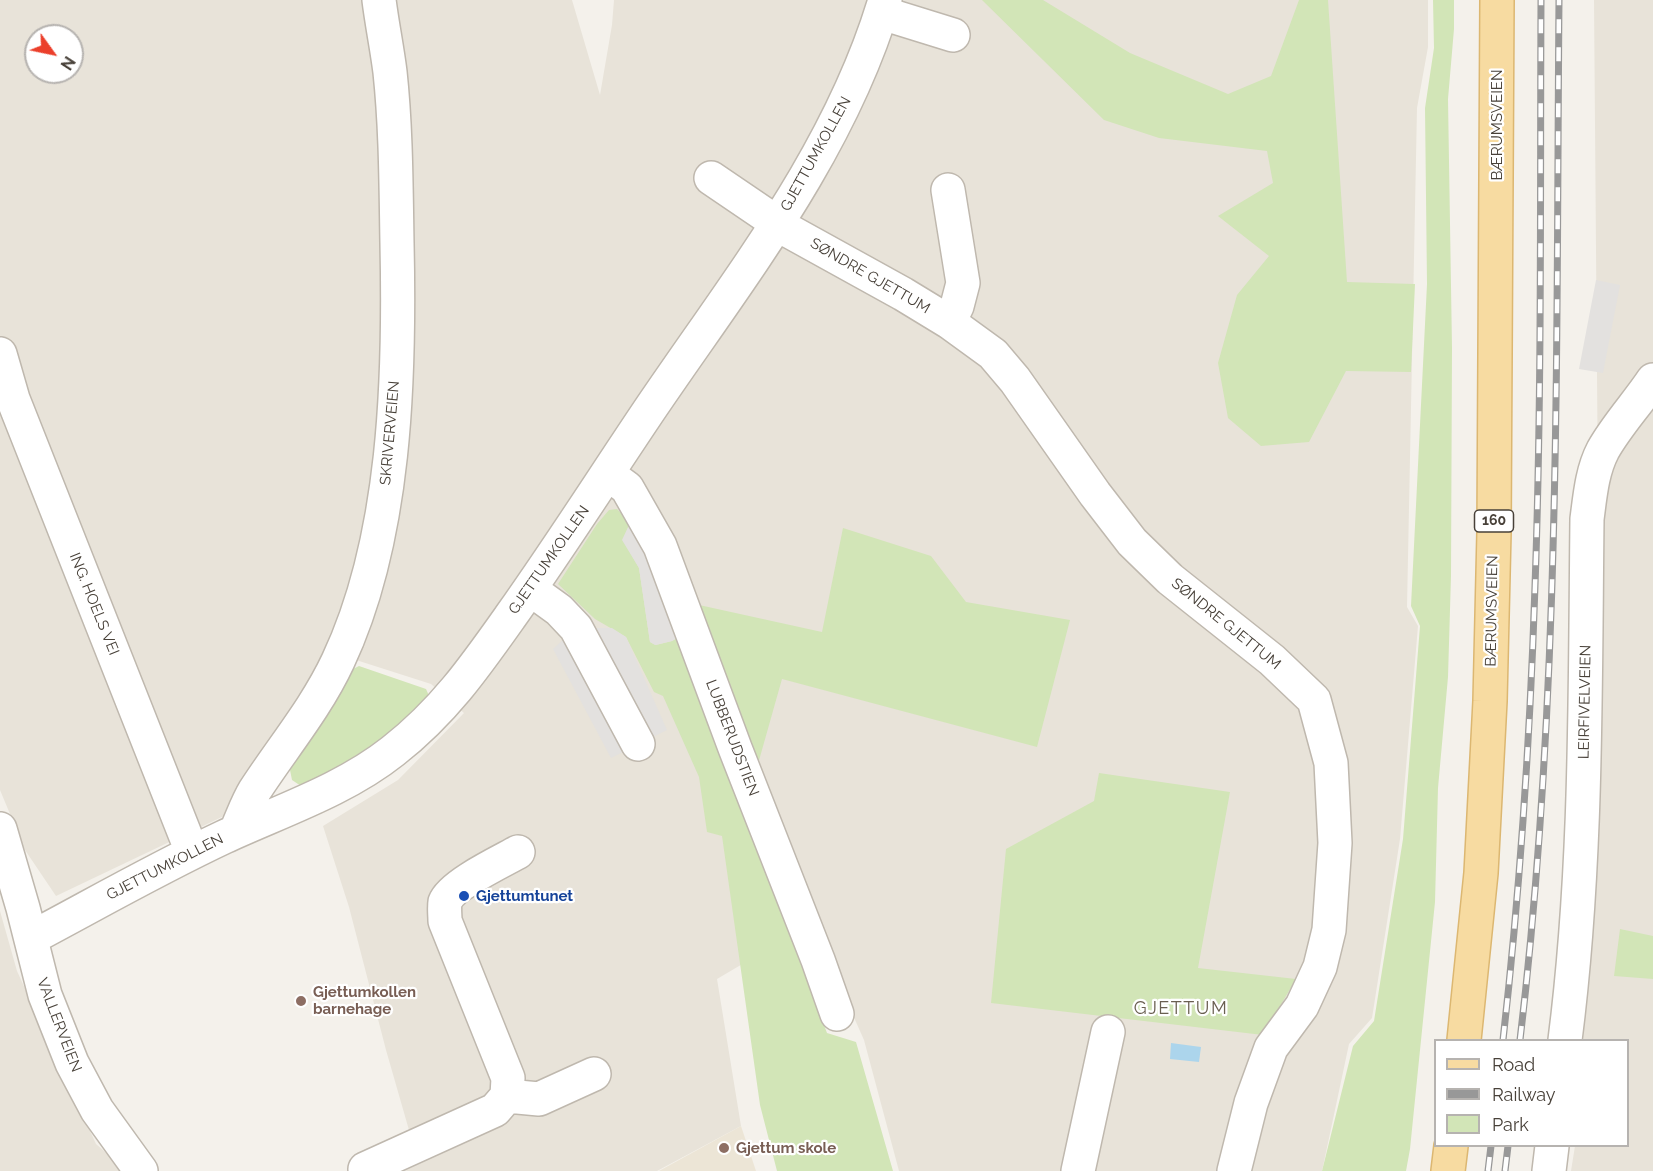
<!DOCTYPE html>
<html>
<head>
<meta charset="utf-8">
<style>
  body { margin:0 }
  #map { position:relative; width:1653px; height:1171px; overflow:hidden; background:#f4f1eb; font-family:Raleway,sans-serif }
  canvas { display:block }
  .legend { position:absolute; left:1434px; top:1039px; width:195px; height:108px; box-sizing:border-box; background:#fff; border:2px solid #b6b3b0; margin:0; padding:8px 10px; list-style:none; font-size:18px; color:#484139 }
  .legend li { display:flex; align-items:center; gap:12px; height:30px }
  .legend b { width:30px; border:2px solid #b6b3b0 }
  .north { position:absolute; left:24px; top:24px; width:60px; height:60px; box-sizing:border-box; background:#fff; border:2px solid #b6b3b0; border-radius:50%; rotate:123deg; font-size:16px; font-weight:700; line-height:24px; text-align:center; color:#484139 }
  .north::after { content:''; display:block; margin:auto; width:21px; height:27px; background:#eb3f2b; clip-path:polygon(50% 0,100% 100%,50% 72%,0 100%) }
</style>
</head>
<body>
<div id="map">
<canvas width="1653" height="1171"></canvas>
<ul class="legend">
<li><b style="height:8px;background:#f7dba1"></b>Road</li>
<li><b style="height:8px;background:#989898"></b>Railway</li>
<li><b style="height:16px;background:#d2e5b7"></b>Park</li>
</ul>
<div class="north">N</div>
</div>
<script>
const ctx = document.querySelector('canvas').getContext('2d');
ctx.lineJoin = 'round';
function paint(path, color) { ctx.fillStyle = color; ctx.fill(path, 'evenodd'); }
function trace(path, color, width, dash) { ctx.strokeStyle = color; ctx.lineWidth = width; ctx.lineCap = dash ? 'butt' : 'round'; ctx.setLineDash(dash || []); ctx.stroke(path); }
function label(font, color, halo, rows, align = 'center') {
  ctx.font = font + ' Raleway,sans-serif'; ctx.lineWidth = 4.5; ctx.setLineDash([]); ctx.textBaseline = 'middle'; ctx.strokeStyle = halo; ctx.fillStyle = color; for (const [text, x, y, turn = 0] of rows) {
    ctx.save(); ctx.translate(x, y); ctx.rotate((+turn || 0) * Math.PI / 180); ctx.textAlign = isNaN(turn) ? turn : align; if (halo) ctx.strokeText(text, 0, 0); ctx.fillText(text, 0, 0); ctx.restore();
  }
}
paint(new Path2D(`
  M 0,0 L 572,0 L 600,95 L 612,25 L 614,0 L 1428,0 L 1428,47 L 1417,108 L 1407,607 L 1418,626 L 1400,839 L 1372,1018 L 1349,1044 L 1322,1171 L 899,1171 L 864,1040 L 812,923 L 717,979 L 741,1126 L 657,1171 L 382,1171 L 415,1151 L 386,1050 L 349,907 L 323,826 L 398,780 L 464,713 L 431,684 L 331,652 L 226,815 L 56,896 L 25,850 L 0,790 ZM 36,36 L 72,36 L 72,72 L 36,72 Z
  M 1594,0 L 1653,0 L 1653,1171 L 1571,1171 L 1575,1146 L 1628,1146 L 1628,1040 L 1583,1040 L 1588,973 L 1598,498 Z
  M 0,911 L 17,971 L 96,1144 L 127,1171 L 0,1171 Z`), '#e8e3d9');
paint(new Path2D(`
  M 741,1126 L 756,1171 L 659,1171 Z`), '#ece5d6');
paint(new Path2D(`
  M 982,0 L 1043,0 L 1130,53 L 1228,94 L 1271,76 L 1299,0 L 1328,0 L 1347,282 L 1415,284 L 1411,372 L 1346,371 L 1309,442 L 1261,446 L 1228,418 L 1218,363 L 1237,295 L 1269,256 L 1218,216 L 1273,183 L 1267,151 L 1159,138 L 1104,120 Z
  M 1433,0 L 1454,0 L 1454,29 L 1448,99 L 1452,348 L 1451,576 L 1448,677 L 1438,788 L 1435,902 L 1410,1149 L 1406,1171 L 1322,1171 L 1353,1046 L 1374,1021 L 1403,839 L 1420,626 L 1411,606 L 1427,284 L 1425,108 L 1434,48 Z
  M 617,509 L 630,523 L 623,540 L 639,568 L 650,642 L 656,645 L 672,641 L 681,636 L 793,924 L 802,966 L 827,1033 L 856,1042 L 893,1171 L 777,1171 L 760,1105 L 722,836 L 707,832 L 699,777 L 663,696 L 654,692 L 626,637 L 595,619 L 558,584 L 597,524 L 609,510 Z
  M 843,528 L 931,556 L 966,602 L 1070,620 L 1037,747 L 782,679 L 758,764 L 690,603 L 822,632 Z
  M 359,666 L 426,689 L 430,698 C 395,738 348,762 301,786 L 292,780 L 290,770 L 324,717 L 351,670 Z
  M 1099,773 L 1230,792 L 1198,968 L 1296,979 L 1263,1035 L 991,1003 L 1006,849 L 1094,801 Z
  M 1620,929 L 1653,936 L 1653,979 L 1614,976 Z`), '#d2e5b7');
paint(new Path2D(`
  M 1596,280 L 1620,285 L 1603,373 L 1579,369 Z
  M 630,523 L 691,630 L 672,641 L 655,645 L 650,642 L 639,568 L 622,540 Z
  M 576,628 L 612,628 L 626,637 L 667,730 L 611,758 L 553,649 Z`), '#e3e1df');
paint(new Path2D(`
  M 1171,1043 L 1201,1047 L 1199,1062 L 1170,1059 Z`), '#acd5ec');
const minor = new Path2D(`
  M 882,13 L 953,35
  M 711,178 L 789,231 L 903,294 L 949,322 L 993,354 L 1015,380 L 1095,494 L 1132,542 L 1170,579 L 1272,660 L 1314,700 L 1331,763 L 1335,843 L 1329,930 L 1320,967 L 1302,1006 L 1271,1048 L 1251,1103 L 1234,1171
  M 948,190 L 963,283 L 957,306 L 949,322
  M 0,354 L 13,399 L 192,852
  M 608,474 L 627,488 L 660,546 L 735,748 L 818,960 L 837,1014
  M 530,589 L 559,610 L 576,628 L 638,744
  M 0,829 L 23,908 L 45,995 L 72,1063 L 97,1110 L 141,1171
  M 236,831 C 242,818 247,803 255,790 C 283,747 316,708 338,661 C 396,538 400,377 397,243 C 396,186 396,128 390,72 C 387,48 382,24 379,0
  M 31,938 C 95,904 158,868 224,837 C 280,811 344,790 393,751 C 443,712 474,668 510,617 C 557,551 601,482 646,415 C 735,283 839,155 885,0
  M 1565,1040 C 1587,868 1585,693 1587,519 C 1590,496 1592,471 1603,450 C 1617,425 1637,404 1653,380
  M 507,1096 L 539,1099 L 594,1074
  M 365,1169 L 495,1110 L 507,1096 L 508,1078 L 445,921 C 445,915 444,908 445,902 C 451,885 502,861 518,852
  M 1078,1171 L 1108,1032
  M 1549,1171 L 1552,1146`);
const major = new Path2D(`
  M 1464,1040 L 1481,873 L 1490,701 L 1494,532 L 1497,0
  M 1448,1171 L 1451,1146`);
trace(minor, '#bfb8ae', 36);
trace(major, '#dcb771', 36);
trace(minor, '#fff', 33);
trace(major, '#f7dba1', 33);
const rail = new Path2D(`
  M 1503,1040 C 1520,890 1530,738 1535,586 C 1542,391 1540,195 1541,0
  M 1520,1040 C 1561,695 1556,347 1559,0
  M 1488,1171 L 1491,1146
  M 1505,1171 L 1508,1146`);
trace(rail, '#989898', 7);
trace(rail, '#fff', 4.5, [14]);
for (const [x, y, r, color] of [
  [464,896,6,"#1a4fb4"],
  [301,1001,6,"#8d6e63"],
  [724,1148,6,"#8d6e63"]
]) { const dot = new Path2D(); dot.arc(x, y, r, 0, 2 * Math.PI); ctx.fillStyle = color; ctx.fill(dot); trace(dot, '#fff', 2); }
for (const [x, y, w] of [
  [1494,521,39]
]) { const box = new Path2D(); box.roundRect(x - w / 2, y - 11, w, 22, 4.5); ctx.fillStyle = '#fff'; ctx.fill(box); trace(box, '#484139', 1.5); }
label('bold 14px', '#484139', null, [
  ["160",1494,521]
]);
label('15px', '#484139', '#fff', [
  ["BÆRUMSVEIEN",1497,125,-90],
  ["GJETTUMKOLLEN",816,154,-61],
  ["SØNDRE GJETTUM",870,276,30],
  ["SKRIVERVEIEN",390,433,-85],
  ["GJETTUMKOLLEN",549,560,-55],
  ["ING. HOELS VEI",94,604,68],
  ["BÆRUMSVEIEN",1492,611,-89],
  ["SØNDRE GJETTUM",1226,624,39],
  ["LEIRFIVELVEIEN",1585,702,-89],
  ["LUBBERUDSTIEN",732,738,69],
  ["GJETTUMKOLLEN",165,867,-27],
  ["VALLERVEIEN",59,1025,69]
]);
label('bold 15px', '#164399', '#fff', [
  ["Gjettumtunet",476,896]
], 'left');
label('bold 15px', '#785e54', '#fff', [
  ["Gjettumkollen",313,992],
  ["barnehage",313,1009],
  ["Gjettum skole",736,1148]
], 'left');
ctx.letterSpacing = '1.5px';
label('18px', '#6a5f51', '#fff', [
  ["GJETTUM",1181,1009]
]);
ctx.letterSpacing = '0px';
</script>
</body>
</html>
